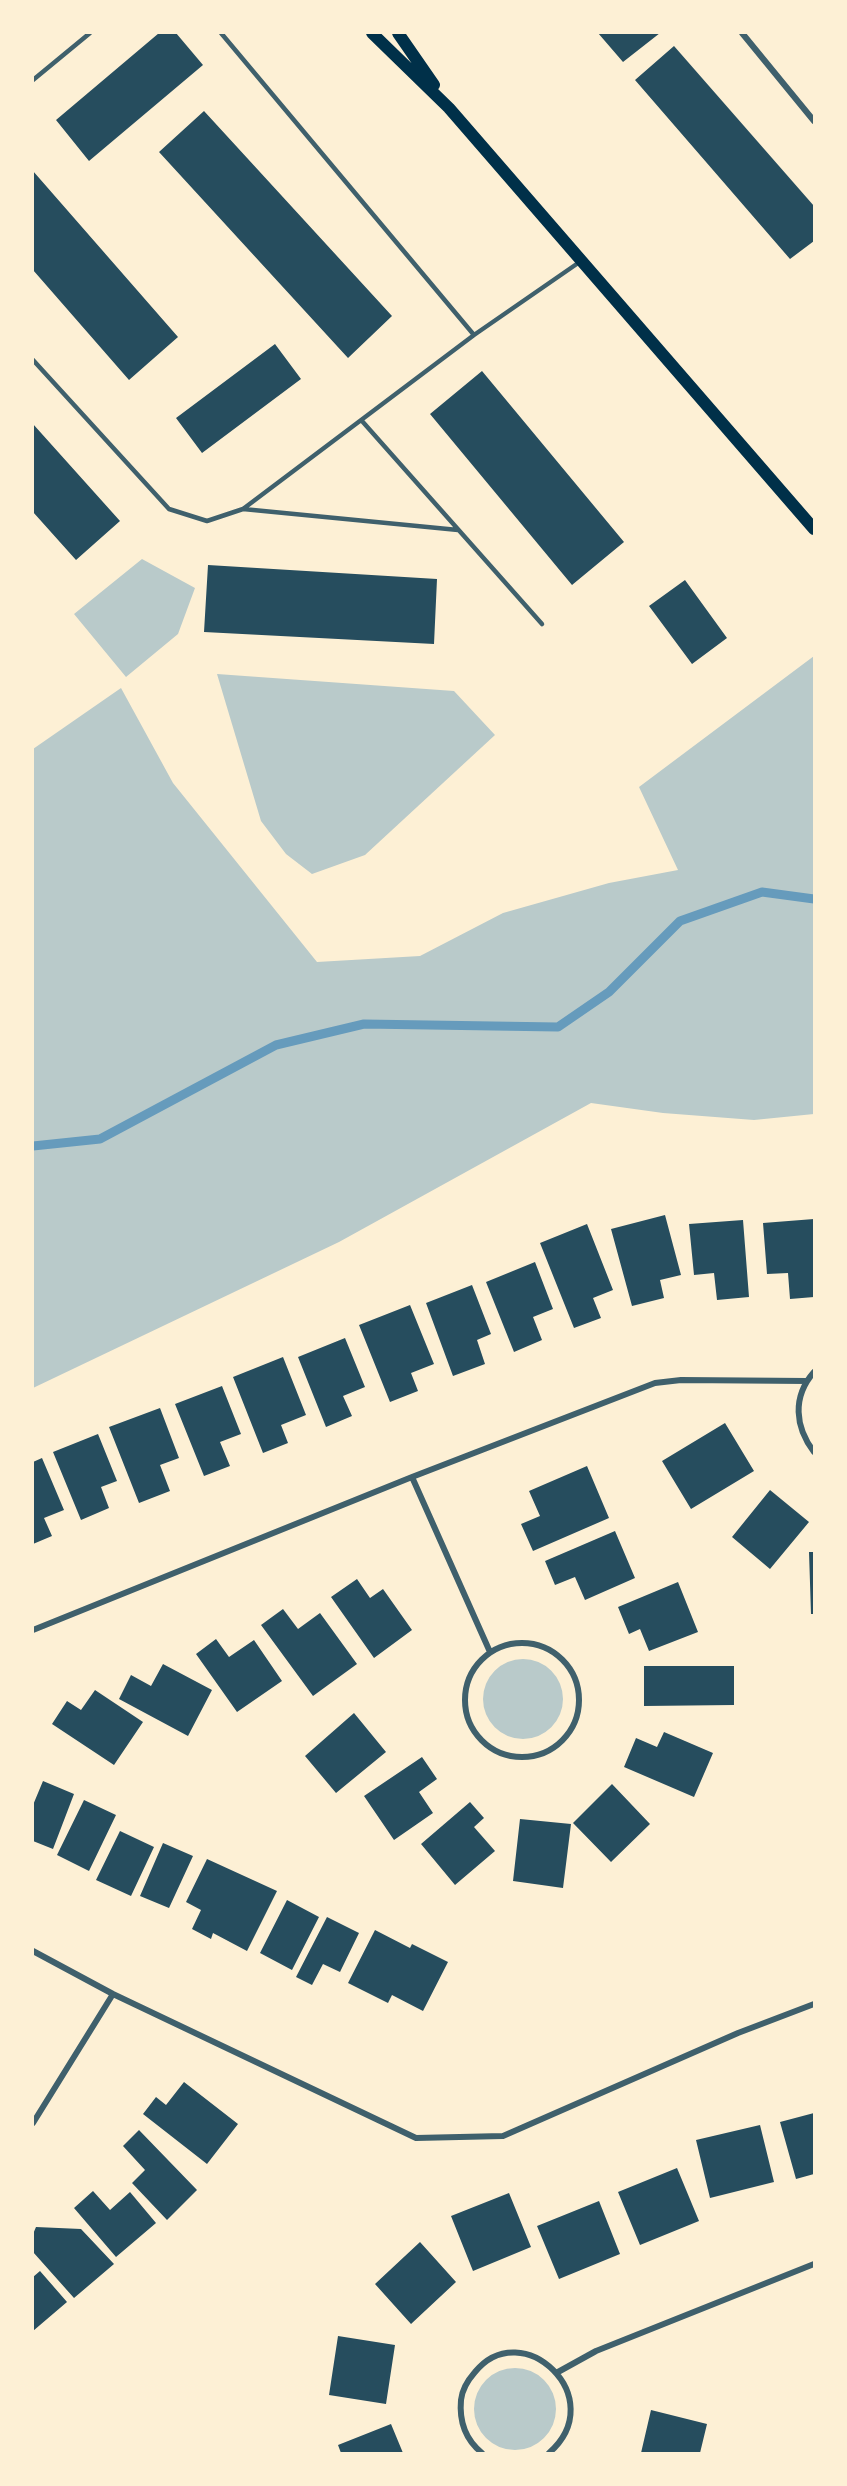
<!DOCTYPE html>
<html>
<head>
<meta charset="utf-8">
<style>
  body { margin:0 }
  #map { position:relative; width:847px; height:2486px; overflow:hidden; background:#fdf0d5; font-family:"Open Sans",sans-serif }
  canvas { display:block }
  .frame { position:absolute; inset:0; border:34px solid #fdf0d5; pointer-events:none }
</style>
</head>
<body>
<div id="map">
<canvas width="847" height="2486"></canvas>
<div class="frame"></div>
</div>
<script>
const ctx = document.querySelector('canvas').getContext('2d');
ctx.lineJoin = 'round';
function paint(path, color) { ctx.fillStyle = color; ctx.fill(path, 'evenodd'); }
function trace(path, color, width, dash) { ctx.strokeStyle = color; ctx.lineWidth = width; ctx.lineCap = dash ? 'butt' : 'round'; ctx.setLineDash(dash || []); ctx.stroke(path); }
paint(new Path2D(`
  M 142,559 L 195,588 L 178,634 L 126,677 L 74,614 Z
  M 814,656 L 814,1114 L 754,1120 L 663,1113 L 591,1103 L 339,1242 L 33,1388 L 33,749 L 121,688 L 173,783 L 317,962 L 420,956 L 503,913 L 609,883 L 678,870 L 639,787 Z
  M 217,674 L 454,691 L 495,735 L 365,855 L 312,874 L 286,854 L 261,821 Z
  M483 1699a40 40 0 1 1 80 0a40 40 0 1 1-80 0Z
  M474 2409a41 41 0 1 1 82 0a41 41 0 1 1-82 0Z`), '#b9caca');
trace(new Path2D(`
  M 33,1146 L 100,1139 L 276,1045 L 364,1024 L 558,1027 L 609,992 L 680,921 L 762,892 L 814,899`), '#669bbc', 9);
paint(new Path2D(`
  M 159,33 L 176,33 L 203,65 L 89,161 L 56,120 Z
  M 598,33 L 660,33 L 623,62 Z
  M 674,46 L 814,206 L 814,241 L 790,259 L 635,80 Z
  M 204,111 L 392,316 L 348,358 L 159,152 Z
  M 33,171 L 178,337 L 129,380 L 33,270 Z
  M 275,344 L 301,379 L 202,453 L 176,418 Z
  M 482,371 L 624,542 L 572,585 L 430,414 Z
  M 33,424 L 120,521 L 76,560 L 33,512 Z
  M 208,565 L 437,579 L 434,644 L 204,632 Z
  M 685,580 L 727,638 L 692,664 L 649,606 Z
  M 665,1215 L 681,1275 L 660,1280 L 664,1298 L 632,1306 L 611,1229 Z
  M 814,1219 L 814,1297 L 790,1299 L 788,1273 L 767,1274 L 763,1223 Z
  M 743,1220 L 749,1297 L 717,1300 L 714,1273 L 694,1275 L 689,1224 Z
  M 587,1224 L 613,1290 L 593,1298 L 601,1318 L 574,1328 L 540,1243 Z
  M 535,1262 L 553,1309 L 533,1317 L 542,1340 L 514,1352 L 486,1282 Z
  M 472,1285 L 491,1334 L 477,1340 L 485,1364 L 453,1376 L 426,1303 Z
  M 410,1305 L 434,1364 L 411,1373 L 418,1391 L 390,1402 L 359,1325 Z
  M 345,1338 L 365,1387 L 343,1396 L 352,1416 L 326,1427 L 298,1357 Z
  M 283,1357 L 306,1415 L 281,1425 L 288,1443 L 263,1453 L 233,1377 Z
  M 222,1386 L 241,1434 L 220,1442 L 230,1466 L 204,1476 L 175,1404 Z
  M 160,1408 L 179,1458 L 160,1465 L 170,1491 L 139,1503 L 109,1427 Z
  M 725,1423 L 754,1471 L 691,1509 L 662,1461 Z
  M 98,1434 L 117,1481 L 101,1487 L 109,1508 L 81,1520 L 53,1452 Z
  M 42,1458 L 64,1510 L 44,1518 L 52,1536 L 33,1544 L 33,1462 Z
  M 587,1466 L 609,1518 L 533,1551 L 521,1524 L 540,1516 L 529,1491 Z
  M 770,1490 L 809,1522 L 770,1569 L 732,1537 Z
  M 615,1531 L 635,1578 L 585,1600 L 575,1577 L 555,1585 L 545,1561 Z
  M 809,1552 L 814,1552 L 814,1614 L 811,1614 Z
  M 357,1579 L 370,1598 L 383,1589 L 412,1630 L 374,1658 L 331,1597 Z
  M 678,1582 L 698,1632 L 649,1651 L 640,1629 L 629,1634 L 618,1607 Z
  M 283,1609 L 298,1629 L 320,1613 L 357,1664 L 313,1696 L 261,1625 Z
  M 216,1639 L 229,1657 L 254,1640 L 282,1681 L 237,1712 L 196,1654 Z
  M 163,1664 L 212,1690 L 188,1736 L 119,1699 L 131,1675 L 151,1686 Z
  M 644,1666 L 734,1666 L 734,1705 L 644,1706 Z
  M 95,1690 L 143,1722 L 114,1765 L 52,1724 L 67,1701 L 81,1710 Z
  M 354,1713 L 386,1752 L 336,1793 L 305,1756 Z
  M 664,1732 L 713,1753 L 694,1797 L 624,1767 L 636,1738 L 657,1747 Z
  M 422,1757 L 437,1779 L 419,1792 L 433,1813 L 394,1840 L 364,1796 Z
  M 43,1781 L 74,1794 L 53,1849 L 33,1841 L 33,1805 Z
  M 612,1784 L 650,1824 L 611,1862 L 573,1823 Z
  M 84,1800 L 116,1815 L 89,1871 L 57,1855 Z
  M 470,1802 L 484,1818 L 474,1827 L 495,1851 L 455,1885 L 421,1844 Z
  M 520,1819 L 571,1824 L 563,1888 L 513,1881 Z
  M 120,1831 L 154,1847 L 131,1896 L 96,1880 Z
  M 163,1843 L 193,1856 L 169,1908 L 140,1896 Z
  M 207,1859 L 277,1891 L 247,1951 L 213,1933 L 211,1939 L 192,1929 L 201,1910 L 186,1902 Z
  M 287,1900 L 319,1917 L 292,1970 L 260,1953 Z
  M 327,1917 L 359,1933 L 340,1972 L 323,1964 L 312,1985 L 296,1977 Z
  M 375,1930 L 410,1948 L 412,1944 L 448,1962 L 423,2011 L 392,1995 L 388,2003 L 348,1983 Z
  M 184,2082 L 238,2124 L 207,2164 L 143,2114 L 156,2097 L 166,2105 Z
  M 814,2113 L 814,2174 L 796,2179 L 780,2122 Z
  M 760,2125 L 774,2182 L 710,2198 L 696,2140 Z
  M 139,2130 L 197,2190 L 167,2220 L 132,2183 L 145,2170 L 123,2146 Z
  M 677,2168 L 699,2221 L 640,2245 L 618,2192 Z
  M 93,2191 L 110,2210 L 130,2192 L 156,2223 L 116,2257 L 74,2208 Z
  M 509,2193 L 531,2247 L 473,2271 L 451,2216 Z
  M 599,2201 L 620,2254 L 559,2279 L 537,2226 Z
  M 36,2227 L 81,2229 L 114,2264 L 74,2298 L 33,2252 L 33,2234 Z
  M 420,2242 L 456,2282 L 411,2324 L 375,2284 Z
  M 40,2271 L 67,2302 L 33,2331 L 33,2277 Z
  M 338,2336 L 395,2345 L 386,2404 L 329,2395 Z
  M 651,2410 L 707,2424 L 700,2453 L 641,2453 Z
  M 391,2424 L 403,2453 L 341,2453 L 338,2445 Z`), '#264d5e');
trace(new Path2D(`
  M 221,33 L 474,335
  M 33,80 L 90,33
  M 33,360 L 169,509 L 207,521 L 243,509 L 474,335 L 581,261
  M 362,421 L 542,624
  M 243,509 L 458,530`), '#3f606c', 4.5);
trace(new Path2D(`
  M 742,33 L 814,121
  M 814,1372 C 792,1397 795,1427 814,1452
  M 412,1477 L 490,1652
  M 33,1630 L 412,1477 L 655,1383 L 681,1380 L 807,1381
  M465 1700a57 57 0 1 1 114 0a57 57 0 1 1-114 0Z
  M 33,1951 L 113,1994 L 416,2138 L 503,2136 L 738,2033 L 814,2004
  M 33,2123 L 113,1994
  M 558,2372 L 596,2351 L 814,2264
  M 482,2453 C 466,2440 459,2422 461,2400 C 462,2390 468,2380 475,2372 C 522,2314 612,2398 549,2453`), '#3f606c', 6);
trace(new Path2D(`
  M 372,33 L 449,108 L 814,529
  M 398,33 L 434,85`), '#003049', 12);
</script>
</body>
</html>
